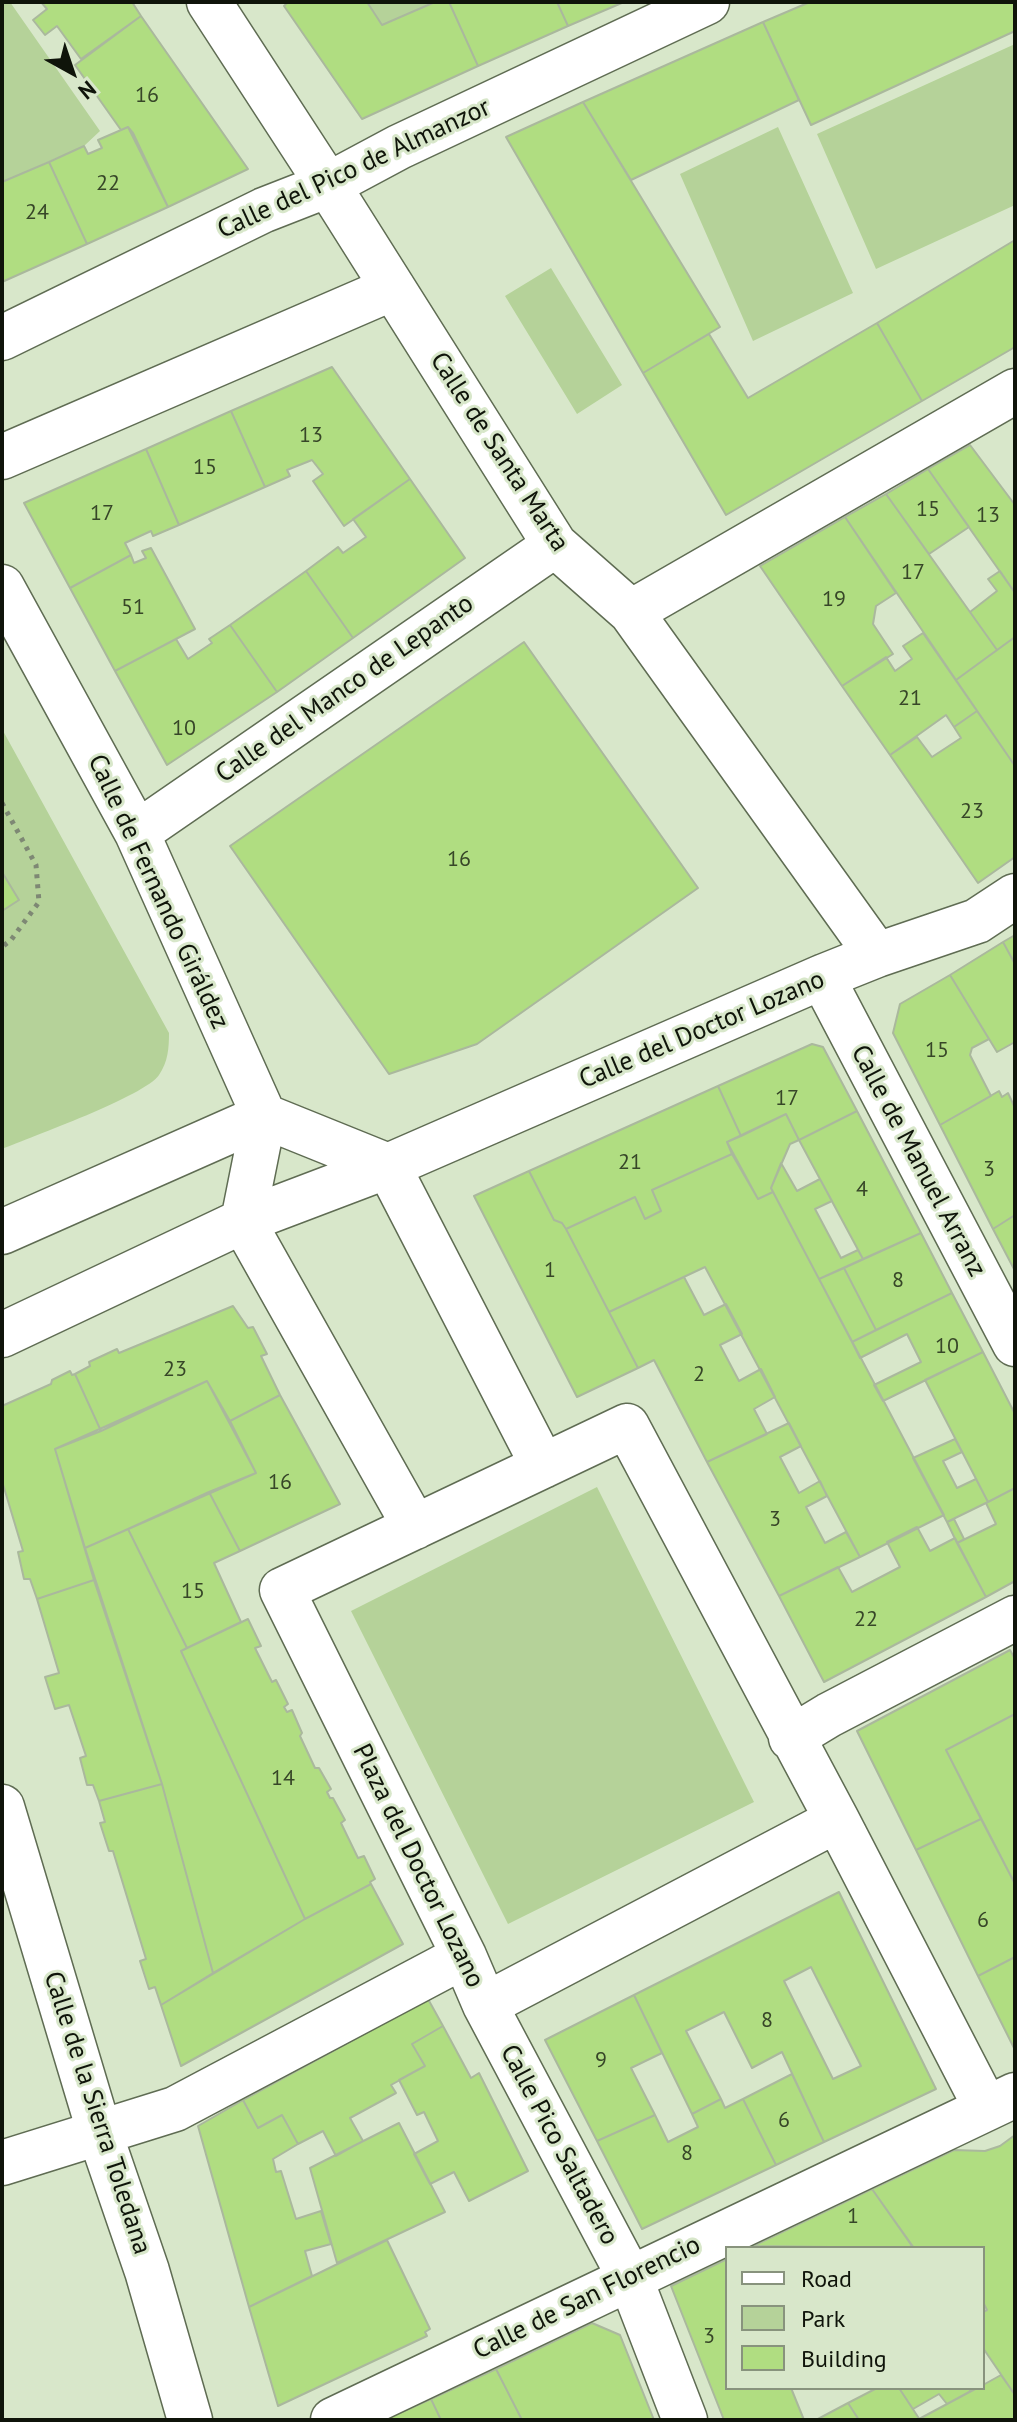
<!DOCTYPE html>
<html>
<head>
<meta charset="utf-8">
<style>
  body { margin:0 }
  #map { position:relative; width:1017px; height:2422px; overflow:hidden; background:#d8e7ca; font-family:"PT Sans",sans-serif }
  canvas { display:block }
  .frame { position:absolute; inset:0; border:4px solid #0f140a; pointer-events:none }
  .legend { position:absolute; left:725px; top:2246px; width:260px; height:144px; box-sizing:border-box; background:#d8e7ca; border:2px solid #88937d; margin:0; padding:10px 14px; list-style:none; font-size:24px; color:#0f140a }
  .legend li { display:flex; align-items:center; gap:16px; height:40px }
  .legend b { width:40px; border:2px solid #88937d }
  .north { position:absolute; left:32px; top:32px; width:80px; height:80px; -webkit-text-stroke:6px #d8e7ca; paint-order:stroke; rotate:140deg; font-size:22px; font-weight:700; line-height:32px; text-align:center; color:#0f140a }
  .north::after { content:''; display:block; margin:auto; width:28px; height:36px; background:#0f140a; clip-path:polygon(50% 0,100% 100%,50% 72%,0 100%) }
</style>
</head>
<body>
<div id="map">
<canvas width="1017" height="2422"></canvas>
<div class="frame"></div>
<ul class="legend">
<li><b style="height:10px;background:#fff"></b>Road</li>
<li><b style="height:22px;background:#b5d299"></b>Park</li>
<li><b style="height:22px;background:#b0dd81"></b>Building</li>
</ul>
<div class="north">N</div>
</div>
<script>
const ctx = document.querySelector('canvas').getContext('2d');
ctx.lineJoin = 'round';
function paint(path, color) { ctx.fillStyle = color; ctx.fill(path, 'evenodd'); }
function trace(path, color, width, dash) { ctx.strokeStyle = color; ctx.lineWidth = width; ctx.lineCap = dash ? 'butt' : 'round'; ctx.setLineDash(dash || []); ctx.stroke(path); }
function label(font, color, halo, rows, align = 'center') {
  ctx.font = font + ' "PT Sans",sans-serif'; ctx.lineWidth = 6; ctx.setLineDash([]); ctx.textBaseline = 'middle'; ctx.strokeStyle = halo; ctx.fillStyle = color; for (const [text, x, y, turn = 0] of rows) {
    ctx.save(); ctx.translate(x, y); ctx.rotate((+turn || 0) * Math.PI / 180); ctx.textAlign = isNaN(turn) ? turn : align; if (halo) ctx.strokeText(text, 0, 0); ctx.fillText(text, 0, 0); ctx.restore();
  }
}
paint(new Path2D(`
  M 2,2 L 10,2 L 100,131 L 84,146 L 2,182 Z
  M 367,2 L 435,2 L 382,25 Z
  M 1015,44 L 1015,205 L 876,269 L 817,134 Z
  M 778,127 L 853,293 L 753,341 L 680,174 Z
  M 551,268 L 622,385 L 577,414 L 505,296 Z
  M 2,729 L 169,1033 C 169,1048 168,1062 159,1075 C 145,1096 31,1137 2,1149 Z
  M 597,1487 L 754,1802 L 508,1924 L 351,1611 Z`), '#b5d299');
const building = new Path2D(`
  M 41,2 L 132,2 L 141,16 L 81,59 L 57,26 L 45,35 L 33,20 L 47,9 Z
  M 288,2 L 367,2 L 382,25 L 435,2 L 449,2 L 478,66 L 362,119 L 284,6 Z
  M 449,2 L 557,2 L 568,26 L 478,66 Z
  M 557,2 L 624,2 L 568,26 Z
  M 810,2 L 1015,2 L 1015,31 L 811,125 L 763,22 Z
  M 141,16 L 248,169 L 168,207 L 133,133 L 128,127 L 121,130 L 75,65 Z
  M 763,22 L 799,100 L 631,180 L 583,102 Z
  M 583,102 L 720,327 L 643,373 L 506,137 Z
  M 128,127 L 168,207 L 87,244 L 49,162 L 84,146 L 88,154 L 102,148 L 98,140 Z
  M 49,162 L 87,244 L 2,282 L 2,182 Z
  M 1015,240 L 1015,347 L 922,401 L 877,323 Z
  M 877,323 L 922,401 L 726,515 L 643,373 L 709,334 L 748,398 Z
  M 332,367 L 410,479 L 344,526 L 313,481 L 323,474 L 312,460 L 287,470 L 290,476 L 265,487 L 231,411 Z
  M 231,411 L 265,487 L 179,525 L 146,449 Z
  M 970,445 L 1015,505 L 1015,593 L 928,469 Z
  M 146,449 L 179,525 L 153,536 L 151,531 L 125,543 L 131,555 L 70,588 L 24,503 Z
  M 928,469 L 969,527 L 929,554 L 886,494 Z
  M 410,479 L 465,558 L 353,638 L 306,571 L 338,547 L 343,553 L 366,537 L 353,519 Z
  M 886,494 L 997,650 L 956,680 L 845,517 Z
  M 845,517 L 896,593 L 876,606 L 873,624 L 893,654 L 842,686 L 760,566 Z
  M 151,548 L 195,629 L 115,671 L 70,588 L 131,555 L 134,563 L 146,558 L 142,551 Z
  M 306,571 L 353,638 L 277,692 L 230,625 Z
  M 1000,571 L 1015,593 L 1015,637 L 997,650 L 970,612 L 997,591 L 988,579 Z
  M 230,625 L 277,692 L 167,765 L 115,671 L 176,639 L 188,659 L 212,643 L 209,639 Z
  M 923,633 L 977,711 L 954,727 L 946,715 L 890,755 L 842,686 L 886,657 L 895,671 L 912,659 L 903,646 Z
  M 1015,637 L 1015,766 L 956,680 Z
  M 524,642 L 698,888 L 477,1044 L 389,1074 L 230,846 Z
  M 977,711 L 1015,766 L 1015,857 L 978,883 L 890,755 L 917,737 L 932,757 L 961,738 L 954,727 Z
  M 2,872 L 19,900 L 2,911 Z
  M 1015,935 L 1015,964 L 1003,942 Z
  M 1003,942 L 1015,964 L 1015,1042 L 997,1052 L 950,975 Z
  M 950,975 L 989,1039 L 972,1048 L 970,1055 L 991,1096 L 940,1125 L 893,1033 L 900,1004 Z
  M 812,1044 L 823,1047 L 857,1111 L 799,1140 L 786,1114 L 741,1136 L 718,1086 Z
  M 718,1086 L 741,1136 L 727,1142 L 732,1154 L 652,1190 L 661,1211 L 645,1219 L 635,1197 L 566,1229 L 562,1223 L 554,1220 L 529,1171 Z
  M 999,1091 L 1002,1097 L 1008,1093 L 1015,1108 L 1015,1215 L 993,1229 L 940,1125 Z
  M 857,1111 L 921,1233 L 863,1259 L 799,1140 Z
  M 786,1114 L 799,1140 L 790,1144 L 771,1188 L 773,1192 L 758,1199 L 727,1142 Z
  M 732,1154 L 758,1199 L 773,1192 L 944,1515 L 860,1557 L 705,1267 L 609,1312 L 566,1229 L 635,1197 L 645,1219 L 661,1211 L 652,1190 Z
  M 781,1163 L 797,1191 L 820,1179 L 832,1201 L 815,1209 L 841,1258 L 858,1250 L 863,1259 L 819,1279 L 771,1188 Z
  M 529,1171 L 554,1220 L 562,1223 L 566,1229 L 638,1368 L 577,1397 L 474,1196 Z
  M 1015,1215 L 1015,1271 L 993,1229 Z
  M 921,1233 L 952,1293 L 876,1330 L 844,1268 Z
  M 844,1268 L 876,1330 L 852,1342 L 819,1279 Z
  M 684,1277 L 704,1315 L 726,1304 L 742,1334 L 720,1345 L 739,1381 L 761,1369 L 775,1397 L 754,1409 L 767,1434 L 707,1462 L 654,1360 L 638,1368 L 609,1312 Z
  M 952,1293 L 983,1352 L 883,1401 L 874,1385 L 921,1362 L 907,1334 L 860,1358 L 852,1342 Z
  M 233,1306 L 248,1328 L 253,1327 L 267,1354 L 261,1356 L 280,1395 L 230,1421 L 207,1381 L 101,1431 L 75,1374 L 90,1366 L 89,1362 L 117,1349 L 119,1353 Z
  M 983,1352 L 1015,1414 L 1015,1488 L 988,1502 L 925,1380 Z
  M 70,1371 L 72,1375 L 75,1374 L 101,1431 L 55,1449 L 94,1580 L 37,1599 L 30,1579 L 24,1579 L 18,1552 L 23,1551 L 2,1481 L 2,1406 L 51,1384 L 52,1380 Z
  M 207,1381 L 256,1473 L 85,1548 L 55,1449 Z
  M 280,1395 L 340,1504 L 240,1551 L 209,1492 L 256,1473 L 230,1421 Z
  M 789,1423 L 801,1446 L 780,1457 L 799,1493 L 820,1481 L 827,1496 L 806,1507 L 825,1543 L 846,1532 L 860,1557 L 779,1596 L 707,1462 Z
  M 955,1439 L 962,1452 L 943,1461 L 957,1488 L 976,1479 L 988,1502 L 947,1522 L 913,1458 Z
  M 1015,1488 L 1015,1581 L 986,1597 L 957,1543 L 996,1524 L 986,1503 Z
  M 209,1492 L 240,1551 L 214,1563 L 241,1622 L 187,1648 L 128,1529 Z
  M 954,1519 L 964,1539 L 957,1543 L 947,1522 Z
  M 917,1527 L 930,1551 L 955,1538 L 986,1597 L 824,1682 L 779,1596 L 838,1567 L 852,1592 L 900,1567 L 887,1542 Z
  M 128,1529 L 187,1648 L 181,1651 L 305,1919 L 213,1973 L 162,1784 L 85,1548 Z
  M 94,1580 L 162,1784 L 99,1801 L 93,1785 L 87,1785 L 80,1758 L 86,1756 L 69,1705 L 55,1709 L 45,1677 L 59,1673 L 37,1599 Z
  M 248,1619 L 261,1646 L 255,1648 L 272,1682 L 276,1680 L 288,1704 L 284,1707 L 287,1712 L 292,1710 L 302,1733 L 300,1736 L 315,1768 L 319,1768 L 331,1789 L 327,1792 L 330,1798 L 333,1798 L 345,1820 L 341,1823 L 358,1858 L 364,1856 L 375,1879 L 370,1882 L 371,1884 L 305,1919 L 181,1651 Z
  M 1010,1650 L 1015,1659 L 1015,1714 L 946,1750 L 981,1819 L 916,1850 L 857,1731 Z
  M 1015,1714 L 1015,1884 L 946,1750 Z
  M 162,1784 L 213,1973 L 161,2005 L 155,1987 L 149,1989 L 140,1961 L 146,1959 L 113,1851 L 109,1851 L 100,1823 L 105,1822 L 99,1801 Z
  M 981,1819 L 1015,1884 L 1015,1957 L 978,1976 L 916,1850 Z
  M 371,1884 L 403,1944 L 181,2066 L 161,2005 L 305,1919 Z
  M 839,1892 L 936,2089 L 824,2142 L 782,2052 L 752,2068 L 724,2012 L 686,2031 L 721,2099 L 692,2114 L 634,1995 ZM 811,1967 L 861,2066 L 833,2079 L 784,1981 Z
  M 1015,1957 L 1015,2050 L 978,1976 Z
  M 634,1995 L 662,2053 L 631,2068 L 655,2115 L 597,2141 L 545,2040 Z
  M 428,1999 L 443,2026 L 412,2044 L 425,2066 L 391,2085 L 396,2093 L 350,2118 L 363,2141 L 336,2156 L 323,2131 L 298,2144 L 282,2115 L 258,2128 L 243,2100 Z
  M 443,2026 L 471,2078 L 479,2073 L 528,2171 L 469,2201 L 454,2172 L 430,2184 L 414,2154 L 438,2141 L 424,2112 L 417,2115 L 399,2080 L 425,2066 L 412,2044 Z
  M 792,2074 L 824,2142 L 776,2165 L 743,2099 Z
  M 721,2099 L 725,2108 L 743,2099 L 776,2165 L 642,2229 L 597,2141 L 655,2115 L 668,2142 L 698,2127 L 692,2114 Z
  M 243,2100 L 258,2128 L 282,2115 L 298,2144 L 273,2159 L 276,2172 L 281,2171 L 296,2219 L 321,2211 L 331,2244 L 305,2251 L 312,2276 L 249,2307 L 198,2126 Z
  M 399,2123 L 445,2212 L 337,2263 L 310,2168 Z
  M 1015,2135 L 1015,2395 L 983,2348 L 983,2312 L 987,2310 L 983,2302 L 983,2248 L 914,2248 L 872,2189 L 954,2150 L 985,2151 L 1000,2146 Z
  M 872,2189 L 912,2246 L 907,2248 L 753,2246 Z
  M 387,2240 L 430,2329 L 425,2332 L 427,2336 L 278,2406 L 249,2307 Z
  M 727,2259 L 727,2388 L 791,2388 L 804,2420 L 724,2420 L 671,2286 Z
  M 592,2323 L 620,2335 L 654,2420 L 522,2420 L 496,2369 Z
  M 496,2369 L 522,2420 L 441,2420 L 431,2399 Z
  M 1001,2375 L 1015,2395 L 1015,2420 L 919,2419 L 977,2388 L 983,2388 L 983,2385 Z
  M 877,2388 L 899,2388 L 920,2420 L 859,2420 L 848,2403 Z
  M 899,2388 L 968,2388 L 971,2391 L 947,2404 L 939,2394 L 913,2409 Z
  M 431,2399 L 441,2420 L 385,2420 L 395,2415 Z
  M 848,2403 L 859,2420 L 816,2420 Z`);
paint(building, '#b0dd81');
trace(building, '#aab89d', 2);
const minor = new Path2D(`
  M 209,2 L 328,185 L 555,545 L 631,612 L 877,955
  M 2,338 L 264,210 L 328,185 L 399,147 L 707,2
  M 2,457 L 393,288
  M 2,587 L 137,833 L 264,1116
  M 631,612 L 1015,391
  M 137,833 L 555,545
  M 822,977 L 1015,1344
  M 388,1166 L 543,1466
  M 243,1221 L 415,1527
  M 243,1221 L 264,1116
  M 2,1232 L 264,1116 L 388,1166
  M 2,1335 L 243,1221 L 388,1166 L 822,977 L 877,955 L 977,921 L 1015,896
  M 627,1426 L 837,1820 L 485,2005 L 464,1956 L 282,1590 Z
  M 791,1738 L 829,1715 L 1015,1618
  M 2,1807 L 100,2134 L 147,2271 L 190,2420
  M 837,1820 L 986,2108
  M 485,2005 L 630,2278 L 685,2420
  M 2,2163 L 175,2109 L 464,1956
  M 333,2420 L 1015,2095`);
trace(minor, '#5f6c53', 47);
trace(new Path2D(`
  M 2,803 L 36,865 L 39,902 L 11,940 L 2,947`), '#7e8874', 5, [4, 6]);
trace(minor, '#fff', 44);
label('22px', '#374628', null, [
  ["16",147,96],
  ["22",108,184],
  ["24",37,213],
  ["13",311,436],
  ["15",205,468],
  ["15",928,510],
  ["17",102,514],
  ["13",988,516],
  ["17",913,573],
  ["19",834,600],
  ["51",133,608],
  ["21",910,699],
  ["10",184,729],
  ["23",972,812],
  ["16",459,860],
  ["15",937,1051],
  ["17",787,1099],
  ["21",630,1163],
  ["3",989,1170],
  ["4",862,1190],
  ["1",550,1271],
  ["8",898,1281],
  ["10",947,1347],
  ["23",175,1370],
  ["2",699,1375],
  ["16",280,1483],
  ["3",775,1520],
  ["15",193,1592],
  ["22",866,1620],
  ["14",283,1779],
  ["6",983,1921],
  ["8",767,2021],
  ["9",601,2061],
  ["6",784,2121],
  ["8",687,2154],
  ["1",853,2217],
  ["3",709,2337]
]);
label('26px', '#0f140a', '#d8e7ca', [
  ["Calle del Pico de Almanzor",354,169,-25],
  ["Calle de Santa Marta",499,452,57],
  ["Calle del Manco de Lepanto",345,689,-35],
  ["Calle de Fernando Giráldez",158,892,65],
  ["Calle del Doctor Lozano",702,1030,-23],
  ["Calle de Manuel Arranz",918,1161,62],
  ["Plaza del Doctor Lozano",418,1866,64],
  ["Calle de la Sierra Toledana",97,2113,72],
  ["Calle Pico Saltadero",559,2145,62],
  ["Calle de San Florencio",587,2298,-26]
]);
</script>
</body>
</html>
